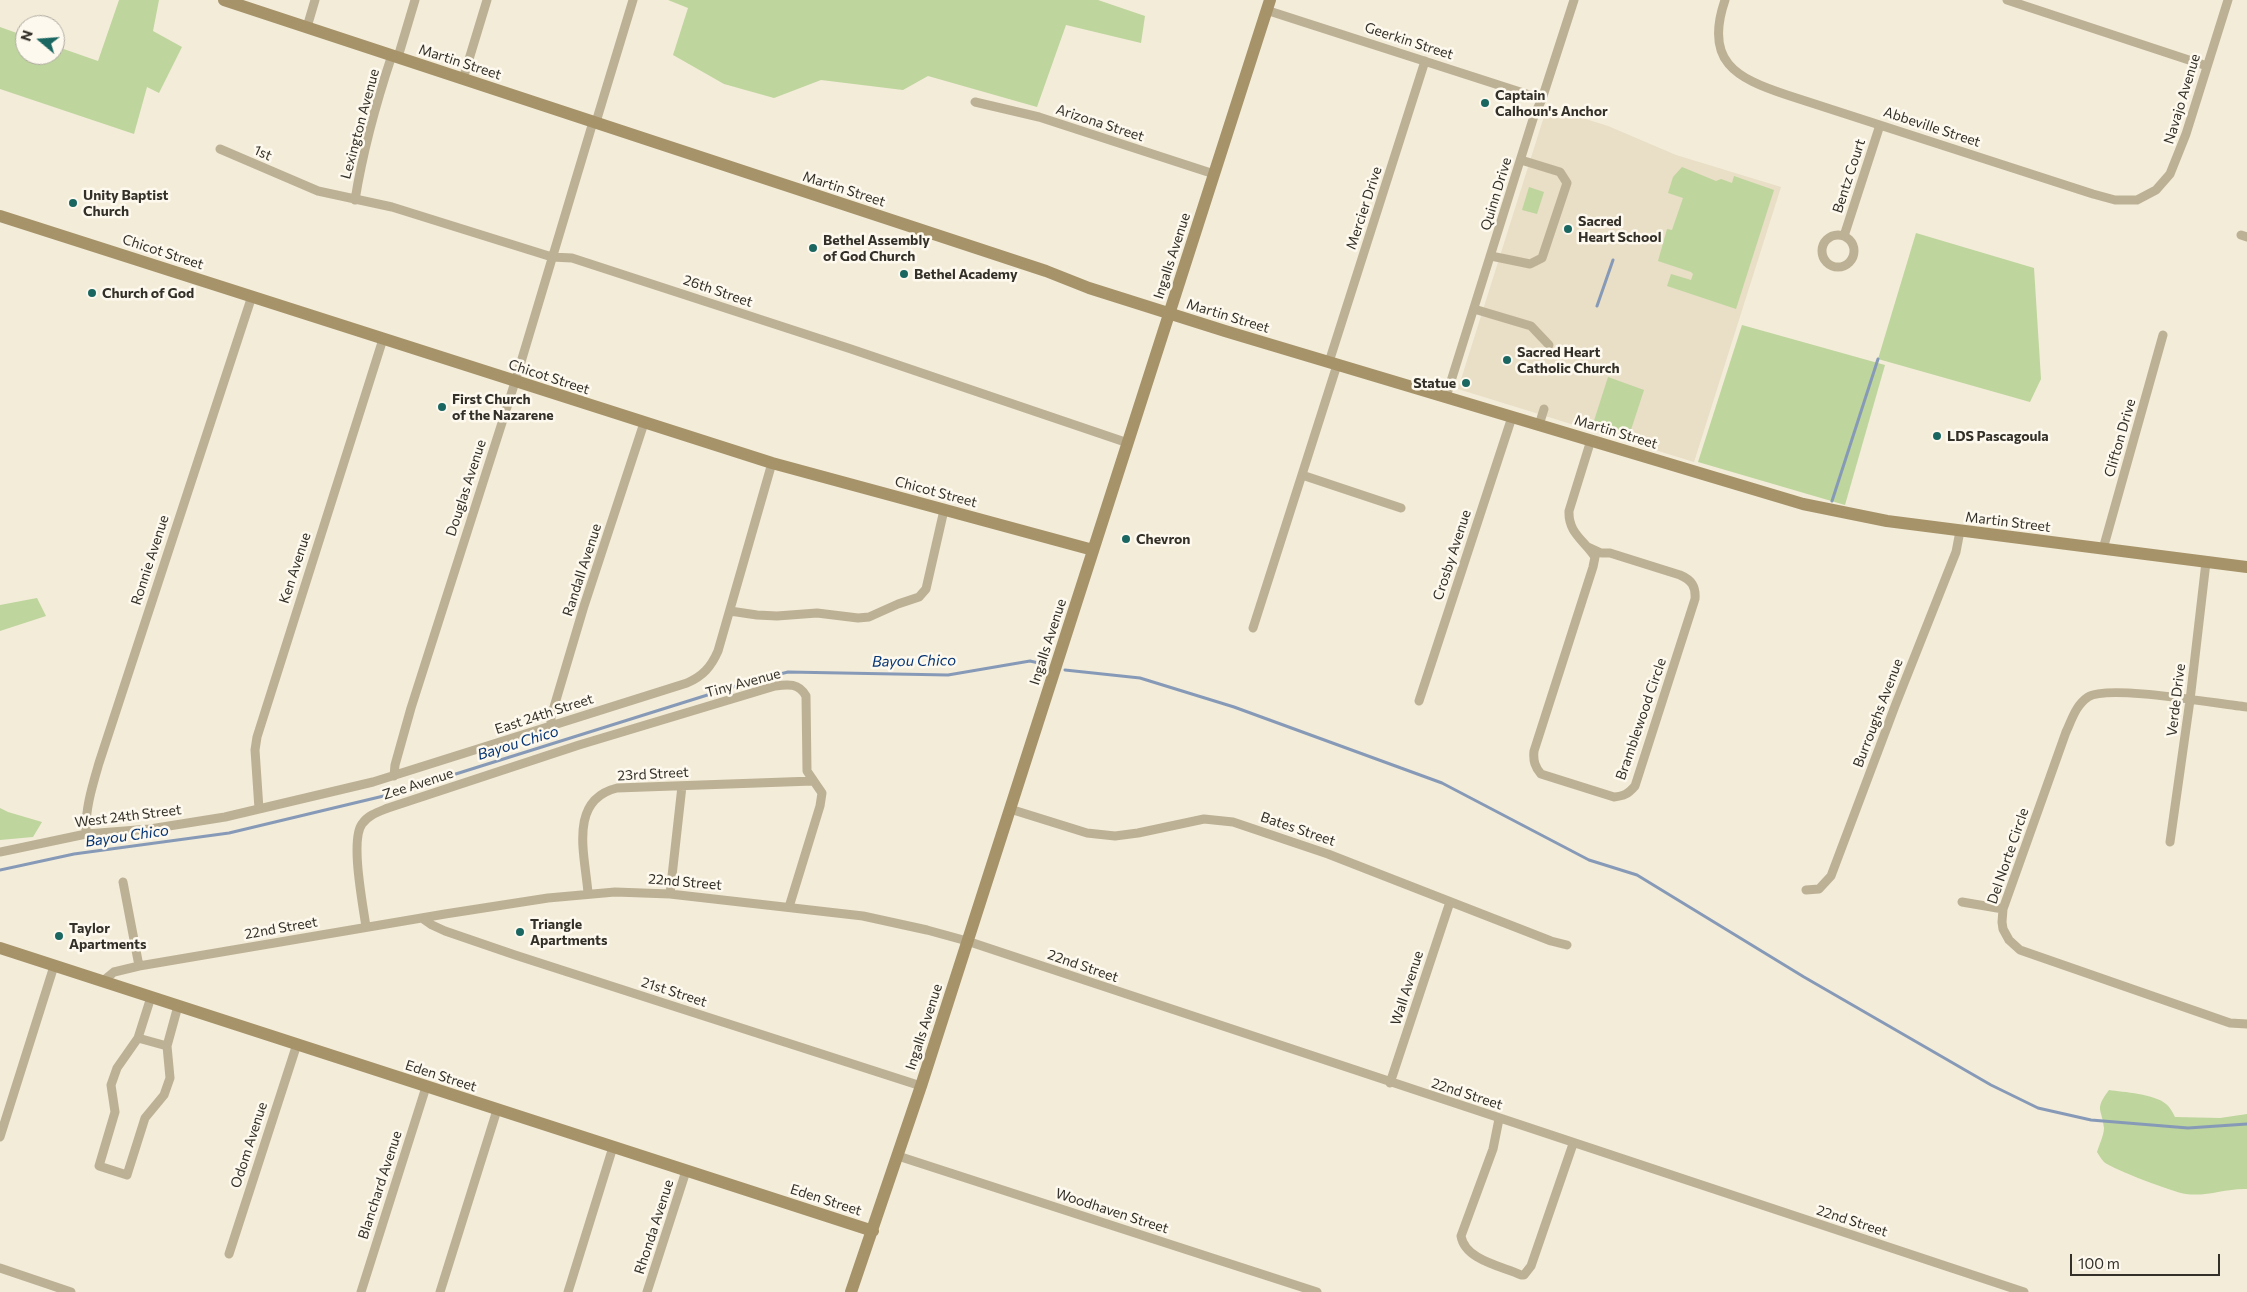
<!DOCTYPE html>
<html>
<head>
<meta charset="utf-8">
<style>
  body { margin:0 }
  #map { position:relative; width:2247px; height:1292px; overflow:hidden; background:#f3ecd9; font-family:Commissioner,sans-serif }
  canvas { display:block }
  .north { position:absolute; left:15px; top:15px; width:50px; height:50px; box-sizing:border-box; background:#fef9ee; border:1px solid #ada99f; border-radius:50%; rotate:288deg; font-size:14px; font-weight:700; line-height:20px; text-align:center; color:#333029 }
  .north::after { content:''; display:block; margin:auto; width:18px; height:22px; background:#1a6661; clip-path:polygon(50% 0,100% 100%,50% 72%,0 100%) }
  .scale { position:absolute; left:2070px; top:1254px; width:150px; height:22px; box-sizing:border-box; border:2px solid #333029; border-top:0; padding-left:6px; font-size:15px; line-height:18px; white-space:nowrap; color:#333029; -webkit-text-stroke:4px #fef9ee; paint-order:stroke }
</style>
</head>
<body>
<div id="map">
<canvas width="2247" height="1292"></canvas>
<div class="north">N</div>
<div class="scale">100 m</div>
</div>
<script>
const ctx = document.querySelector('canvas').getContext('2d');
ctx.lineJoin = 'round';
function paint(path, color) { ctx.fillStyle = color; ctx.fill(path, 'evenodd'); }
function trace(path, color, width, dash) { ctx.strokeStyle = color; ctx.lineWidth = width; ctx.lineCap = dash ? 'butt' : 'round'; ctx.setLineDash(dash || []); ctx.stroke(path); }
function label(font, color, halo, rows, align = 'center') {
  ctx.font = font + ' Commissioner,sans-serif'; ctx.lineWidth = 5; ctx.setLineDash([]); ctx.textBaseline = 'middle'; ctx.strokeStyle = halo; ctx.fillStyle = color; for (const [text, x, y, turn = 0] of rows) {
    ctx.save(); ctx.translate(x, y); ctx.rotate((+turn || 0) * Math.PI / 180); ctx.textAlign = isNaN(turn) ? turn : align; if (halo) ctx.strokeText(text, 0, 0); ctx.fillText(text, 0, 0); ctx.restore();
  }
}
paint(new Path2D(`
  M 1547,107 L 1608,126 L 1676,155 L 1781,187 L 1694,462 L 1458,389 Z`), '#e9dec6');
paint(new Path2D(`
  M 119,0 L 159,0 L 153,31 L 182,47 L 159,93 L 147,87 L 134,134 L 0,89 L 0,27 L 25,36 L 25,55 L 55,55 L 55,46 L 98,61 Z
  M 668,0 L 1098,0 L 1145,16 L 1141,43 L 1066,25 L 1037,107 L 928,76 L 903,90 L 821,80 L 774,98 L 724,84 L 673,55 L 688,8 Z
  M 1682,167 L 1716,181 L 1721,179 L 1732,183 L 1734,176 L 1774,190 L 1736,309 L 1667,286 L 1671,274 L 1691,280 L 1693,274 L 1691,272 L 1658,261 L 1667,229 L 1672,230 L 1683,198 L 1668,193 L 1673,177 Z
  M 1529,187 L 1544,192 L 1537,214 L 1522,210 Z
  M 1916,233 L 2034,268 L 2041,379 L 2030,402 L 1878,359 Z
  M 1742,325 L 1885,365 L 1845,505 L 1698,462 Z
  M 1608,377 L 1644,390 L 1628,439 L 1592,427 Z
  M 37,598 L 46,616 L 0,631 L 0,605 Z
  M 0,808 L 8,812 L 42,822 L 33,837 L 0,840 Z
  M 2109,1090 C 2123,1092 2155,1094 2166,1104 C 2170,1107 2173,1113 2175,1117 L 2220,1118 L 2247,1114 L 2247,1189 C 2226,1188 2207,1197 2186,1194 C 2173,1192 2114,1170 2104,1162 C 2101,1159 2099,1155 2097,1152 C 2099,1145 2104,1135 2104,1128 C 2102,1108 2094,1110 2109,1090 Z`), '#bed59d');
trace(new Path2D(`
  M 1597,306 L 1613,260
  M 1832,501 L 1878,359
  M 1065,670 L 1140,678 L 1234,707 L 1442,783 L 1589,860 L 1637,875 L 1804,977 L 1991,1085 L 2038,1108 L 2091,1120 L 2188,1128 L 2247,1124
  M 0,870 L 74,854 L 229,833 L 392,794 L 752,681 L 788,672 L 948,675 L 1030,661 L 1043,664`), '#869ab8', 3);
trace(new Path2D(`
  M 1725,0 C 1704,61 1735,78 1787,95 L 2093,194 L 2115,200 L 2137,200 L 2156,190 L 2170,174 L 2186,134 L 2228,0
  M 2007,0 L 2207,66
  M 1266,10 L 1542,99
  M 307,27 L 315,0
  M 398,57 L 415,0
  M 463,79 L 487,0
  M 975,102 L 1039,117 L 1214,174
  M 596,122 L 633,0
  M 220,149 L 318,191 L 392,207 L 552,257 L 572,258 L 851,349 L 1128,443
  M 355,200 C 363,150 376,103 392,55
  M1822 251a16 16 0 1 1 32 0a16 16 0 1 1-32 0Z
  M 2241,235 L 2247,237
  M 1844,236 L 1880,125
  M 1491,256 L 1530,264 L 1542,258 L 1567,183 L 1560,172 L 1521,160
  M 1474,309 L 1531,326 L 1549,345
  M 1329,362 L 1425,61
  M 1446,397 L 1534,116 L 1542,99 L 1574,0
  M 1539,425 L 1544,409
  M 1302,475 L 1401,508
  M 1588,547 L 1601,553 L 1610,553 L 1680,575 C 1692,580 1696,587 1695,599 L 1635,786 C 1628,794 1624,796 1614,797 L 1541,774 C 1535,767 1533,761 1534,751 L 1593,567 L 1595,557 C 1584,540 1568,533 1569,511 L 1591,440
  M 2103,549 L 2163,335
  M 730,611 L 757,615 L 777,616 L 817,613 L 858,618 L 869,617 L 898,604 L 919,597 L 926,589 L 944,510
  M 1253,628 L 1337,365
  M 1419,701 L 1512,417
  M 2247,707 C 2217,704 2109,684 2088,697 C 2076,705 2072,719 2066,732 L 2003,909 L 2002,922 L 2003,929 L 2009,940 L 2020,950 L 2230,1023 L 2247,1024
  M 551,725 L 551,717 L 584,606 L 644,423
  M 394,776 L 395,765 L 411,708 L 515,382 L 593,122
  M 259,809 L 255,750 L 257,737 L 383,339
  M 1010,809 L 1087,833 L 1115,836 L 1138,833 L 1204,819 L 1233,822 L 1328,854 L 1551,941 L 1567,945
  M 86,834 C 85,809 92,787 99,763 L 252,296
  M 2170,842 L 2190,700 L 2206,562
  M 0,852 L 86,834 L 150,829 L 225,817 L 373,782 L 687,683 C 703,676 711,667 718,651 L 772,463
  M 123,882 L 139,966
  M 1806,890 L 1819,889 L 1831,876 L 1895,706 L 1956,552 L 1960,531
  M 588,893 C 585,855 568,800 617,788 L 813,781
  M 670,894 L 682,786
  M 1962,902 L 2003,909
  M 422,918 L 432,925 L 445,931 L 515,955 L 921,1086
  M 366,927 C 363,905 350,840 362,824 C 368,815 378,812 388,808 L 579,745 L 775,686 C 788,684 799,683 806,696 L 807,771 L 822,793 L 820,806 L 789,907
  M 103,981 L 114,972 L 139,966 L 445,914 L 548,898 L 615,892 L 670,894 L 863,916 L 927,930 L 967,941 L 2024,1292
  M 151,997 L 138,1038 L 117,1068 L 111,1085 L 115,1112 L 99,1166 L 127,1175 L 145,1118 L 164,1095 L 170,1078 L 167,1046 L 178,1006
  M 138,1038 L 167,1046
  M 1390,1083 L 1450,902
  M 1499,1119 L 1493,1149 L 1461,1236 C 1465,1260 1501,1266 1521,1275 L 1524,1275 L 1531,1266 L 1573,1144
  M 0,1137 L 54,966
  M 898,1156 L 1317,1292
  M 229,1254 L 297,1044
  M 0,1268 L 71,1292
  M 361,1292 L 426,1087
  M 440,1292 L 497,1110
  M 568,1292 L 613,1147
  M 647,1292 L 686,1171`), '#bdb195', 9);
trace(new Path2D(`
  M 224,0 L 1046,271 L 1089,288 L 1225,331 L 1803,504 L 1887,521 L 2247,567
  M 0,216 L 772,463 L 1093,550
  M 0,948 L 873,1231
  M 851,1292 L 921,1086 L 1270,0`), '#a69369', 12);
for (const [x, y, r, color] of [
  [1485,103,5,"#1a6661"],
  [73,203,5,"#1a6661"],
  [1568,229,5,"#1a6661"],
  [813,248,5,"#1a6661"],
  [904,274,5,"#1a6661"],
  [92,293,5,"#1a6661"],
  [1507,360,5,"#1a6661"],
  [1466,383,5,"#1a6661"],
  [442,407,5,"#1a6661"],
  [1937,436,5,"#1a6661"],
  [1126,539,5,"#1a6661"],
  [520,932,5,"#1a6661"],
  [59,936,5,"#1a6661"]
]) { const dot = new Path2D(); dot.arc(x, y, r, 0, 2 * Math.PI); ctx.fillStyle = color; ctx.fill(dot); trace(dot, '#fef9ee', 2); }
label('14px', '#333029', '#fef9ee', [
  ["Geerkin Street",1409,41,18],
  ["Martin Street",460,62,18],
  ["Navajo Avenue",2182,99,-73],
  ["Arizona Street",1100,123,18],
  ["Lexington Avenue",360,124,-75],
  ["Abbeville Street",1932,127,18],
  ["1st",263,153,24],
  ["Bentz Court",1849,176,-72],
  ["Martin Street",844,189,18],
  ["Quinn Drive",1496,194,-73],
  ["Mercier Drive",1364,208,-72],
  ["Chicot Street",163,252,18],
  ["Ingalls Avenue",1172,256,-72],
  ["26th Street",718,291,19],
  ["Martin Street",1228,316,17],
  ["Chicot Street",549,377,18],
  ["Martin Street",1616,432,17],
  ["Clifton Drive",2120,438,-74],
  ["Douglas Avenue",466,488,-72],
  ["Chicot Street",936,492,15],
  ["Martin Street",2008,522,7],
  ["Crosby Avenue",1452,555,-72],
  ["Ronnie Avenue",150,560,-72],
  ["Ken Avenue",295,568,-72],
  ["Randall Avenue",582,570,-72],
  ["Ingalls Avenue",1048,642,-72],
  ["Tiny Avenue",743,683,-15],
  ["Verde Drive",2176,700,-83],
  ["Burroughs Avenue",1878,713,-69],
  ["East 24th Street",544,714,-18],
  ["Bramblewood Circle",1641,719,-71],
  ["23rd Street",653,774,-3],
  ["Zee Avenue",418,784,-18],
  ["West 24th Street",128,816,-7],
  ["Bates Street",1298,829,19],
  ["Del Norte Circle",2008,856,-71],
  ["22nd Street",685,882,5],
  ["22nd Street",281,928,-10],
  ["22nd Street",1083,966,19],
  ["Wall Avenue",1407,988,-72],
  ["21st Street",674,992,18],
  ["Ingalls Avenue",924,1027,-72],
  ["Eden Street",441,1076,18],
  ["22nd Street",1467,1094,18],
  ["Odom Avenue",249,1145,-72],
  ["Blanchard Avenue",380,1185,-72],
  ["Eden Street",826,1200,18],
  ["Woodhaven Street",1112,1211,18],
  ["22nd Street",1852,1221,18],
  ["Rhonda Avenue",654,1227,-72]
]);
label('bold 14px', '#333029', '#fef9ee', [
  ["Captain",1495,95],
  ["Calhoun's Anchor",1495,111],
  ["Unity Baptist",83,195],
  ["Church",83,211],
  ["Sacred",1578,221],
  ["Heart School",1578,237],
  ["Bethel Assembly",823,240],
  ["of God Church",823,256],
  ["Bethel Academy",914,274],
  ["Church of God",102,293],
  ["Sacred Heart",1517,352],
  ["Catholic Church",1517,368],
  ["Statue",1456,383,"right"],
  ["First Church",452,399],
  ["of the Nazarene",452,415],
  ["LDS Pascagoula",1947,436],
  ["Chevron",1136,539],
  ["Triangle",530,924],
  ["Apartments",530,940],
  ["Taylor",69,928],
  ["Apartments",69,944]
], 'left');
label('italic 15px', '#053474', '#fef9ee', [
  ["Bayou Chico",914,661,-1],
  ["Bayou Chico",518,743,-17],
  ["Bayou Chico",127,836,-8]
]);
</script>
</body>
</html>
